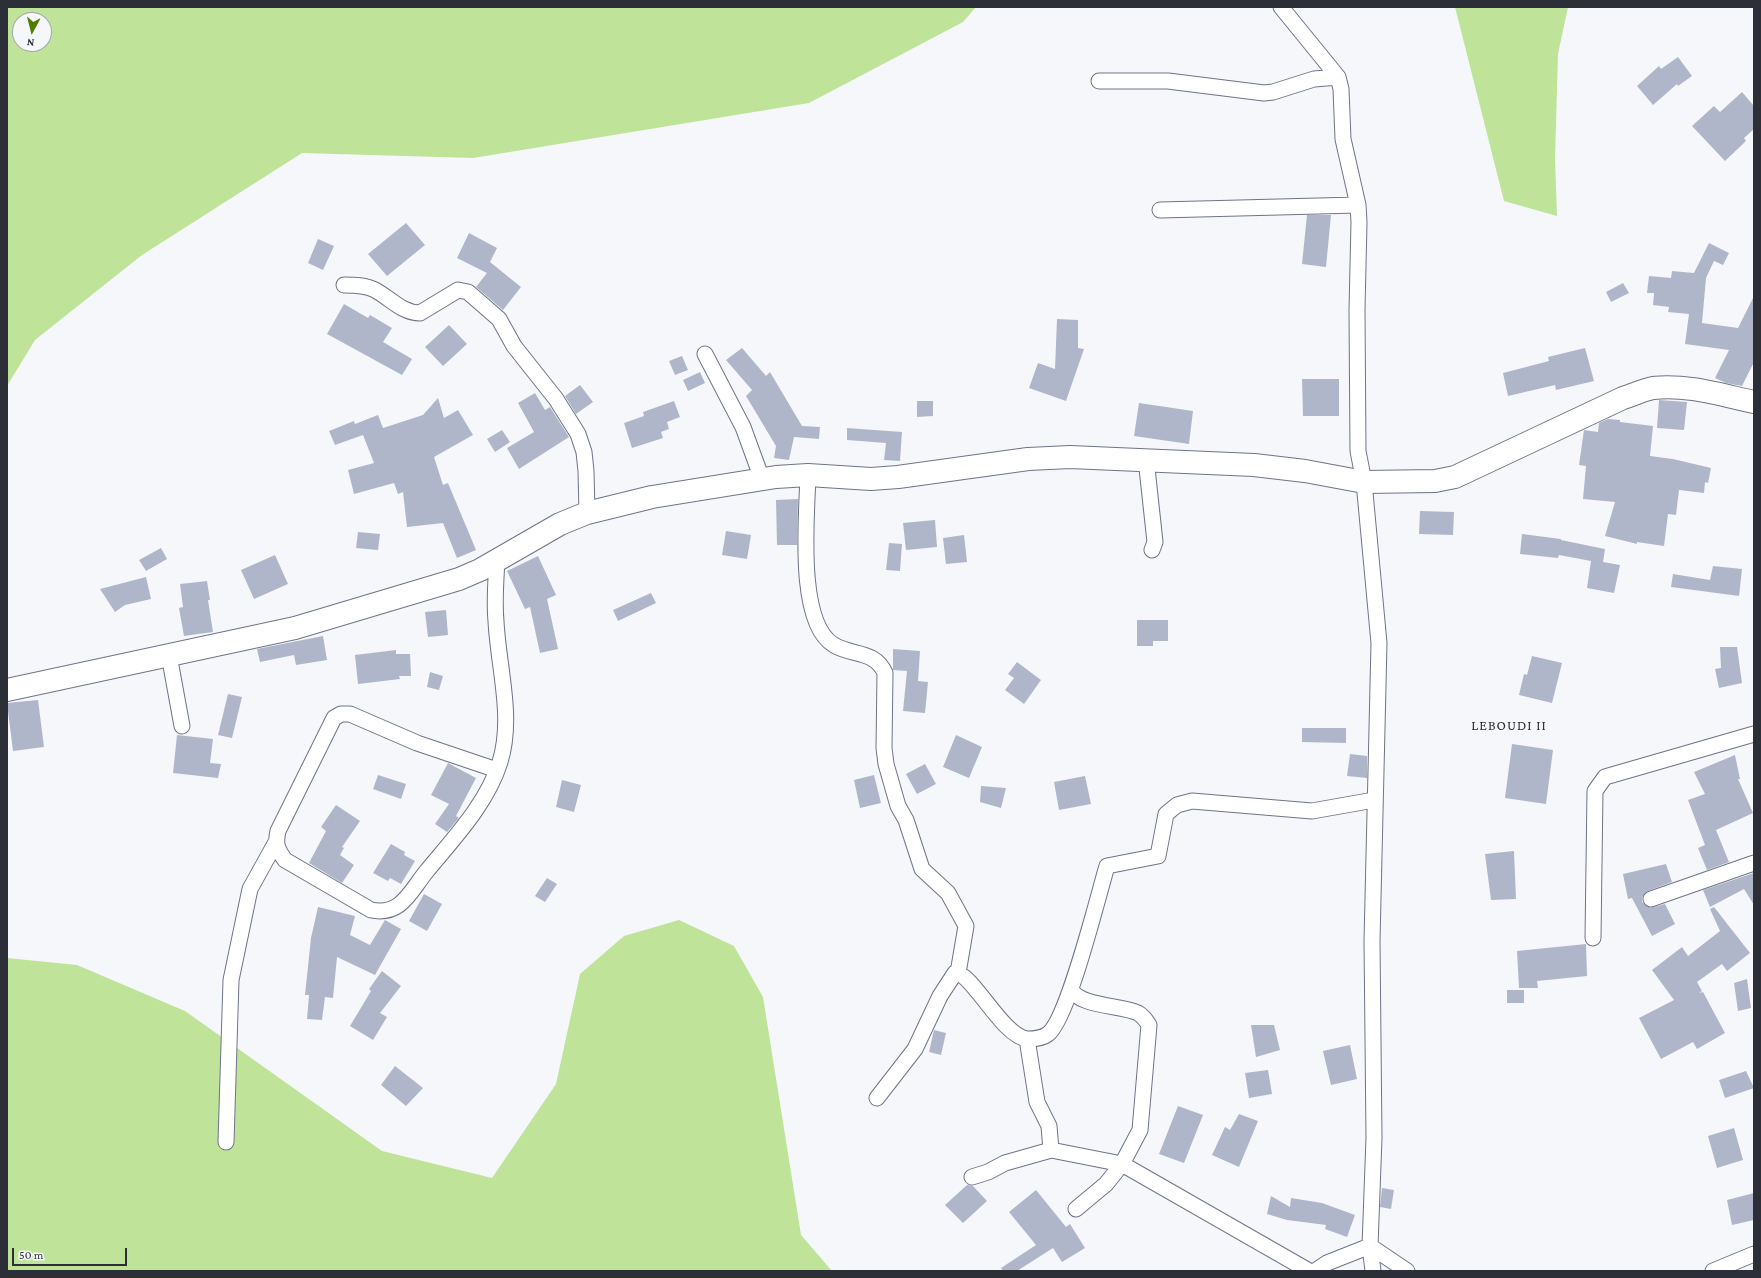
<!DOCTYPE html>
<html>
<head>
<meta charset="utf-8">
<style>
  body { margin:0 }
  #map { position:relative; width:1761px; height:1278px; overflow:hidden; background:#f6f7fb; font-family:"Crimson Pro",serif }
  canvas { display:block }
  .frame { position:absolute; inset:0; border:8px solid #2c2f37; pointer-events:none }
  .north { position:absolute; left:12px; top:12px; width:40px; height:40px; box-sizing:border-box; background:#f6f7fb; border:1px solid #a5a7ad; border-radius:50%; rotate:187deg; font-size:11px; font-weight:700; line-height:16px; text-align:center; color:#2c2f37 }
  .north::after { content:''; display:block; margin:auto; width:14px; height:18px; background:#507c00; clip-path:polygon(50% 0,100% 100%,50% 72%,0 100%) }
  .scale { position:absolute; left:12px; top:1248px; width:115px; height:18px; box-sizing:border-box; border:2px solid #2c2f37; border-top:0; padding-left:5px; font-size:12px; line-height:14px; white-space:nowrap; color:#2c2f37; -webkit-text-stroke:3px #f6f7fb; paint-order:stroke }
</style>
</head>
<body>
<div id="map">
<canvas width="1761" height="1278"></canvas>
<div class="frame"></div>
<div class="north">N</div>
<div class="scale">50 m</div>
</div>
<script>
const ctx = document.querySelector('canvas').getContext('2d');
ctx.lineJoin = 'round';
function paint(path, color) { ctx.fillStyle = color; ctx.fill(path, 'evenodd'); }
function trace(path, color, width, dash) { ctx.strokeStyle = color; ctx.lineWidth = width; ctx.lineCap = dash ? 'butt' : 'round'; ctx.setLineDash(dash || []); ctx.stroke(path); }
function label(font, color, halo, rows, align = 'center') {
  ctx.font = font + ' "Crimson Pro",serif'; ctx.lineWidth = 3.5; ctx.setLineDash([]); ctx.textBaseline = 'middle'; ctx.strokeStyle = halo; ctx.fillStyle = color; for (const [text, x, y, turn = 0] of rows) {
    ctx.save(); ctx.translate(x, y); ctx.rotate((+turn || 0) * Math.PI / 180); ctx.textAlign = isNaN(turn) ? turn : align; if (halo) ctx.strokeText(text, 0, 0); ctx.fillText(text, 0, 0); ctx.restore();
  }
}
paint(new Path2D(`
  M 7,7 L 976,7 L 963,22 L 809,103 L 473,158 L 302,153 L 142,255 L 35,340 L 7,386 ZM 20,20 L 44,20 L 44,44 L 20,44 Z
  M 1455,7 L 1568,7 L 1558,54 L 1555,158 L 1557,216 L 1504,201 Z
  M 679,920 L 734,946 L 763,997 L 801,1235 L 832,1271 L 7,1271 L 7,958 L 77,965 L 185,1011 L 382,1151 L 492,1178 L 556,1084 L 580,974 L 624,936 Z`), '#bee399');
paint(new Path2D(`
  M 1678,57 L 1692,76 L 1678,86 L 1677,84 L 1653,105 L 1637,86 L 1659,66 L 1661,69 Z
  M 1742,92 L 1754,106 L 1754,129 L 1744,138 L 1746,141 L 1725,161 L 1692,126 L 1714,106 L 1720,112 Z
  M 1307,215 L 1331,215 L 1326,267 L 1302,264 Z
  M 406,223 L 425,245 L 387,276 L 368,254 Z
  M 469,233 L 497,248 L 490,262 L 521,287 L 503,310 L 476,287 L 487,273 L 457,258 Z
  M 318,239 L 334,246 L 323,270 L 308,263 Z
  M 1709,243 L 1729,253 L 1723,265 L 1714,261 L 1706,278 L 1702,323 L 1738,328 L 1754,296 L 1754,362 L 1742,386 L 1726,383 L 1715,378 L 1729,350 L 1685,344 L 1689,314 L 1668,312 L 1669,307 L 1653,305 L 1654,293 L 1647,293 L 1649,276 L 1671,278 L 1672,271 L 1694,273 Z
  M 1623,283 L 1629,293 L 1611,302 L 1606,292 Z
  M 344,304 L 368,318 L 370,315 L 392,328 L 383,342 L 412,359 L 402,375 L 327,334 Z
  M 1057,319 L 1078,320 L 1078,348 L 1084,349 L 1066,401 L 1029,388 L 1038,363 L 1055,369 Z
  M 449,325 L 467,344 L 443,366 L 425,347 Z
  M 742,348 L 766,376 L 770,372 L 802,426 L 820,427 L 819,439 L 794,437 L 789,460 L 774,458 L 776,446 L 746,396 L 752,390 L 726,360 Z
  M 1585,348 L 1594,381 L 1556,390 L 1555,385 L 1508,396 L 1503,373 L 1549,361 L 1548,357 Z
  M 682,356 L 688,370 L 675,375 L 669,361 Z
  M 700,372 L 705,383 L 688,391 L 683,380 Z
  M 1302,379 L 1339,379 L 1339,416 L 1303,416 Z
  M 580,385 L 593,402 L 576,414 L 565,396 Z
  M 535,393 L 545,410 L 550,407 L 569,437 L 519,469 L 507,448 L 534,432 L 518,403 Z
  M 438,398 L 444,418 L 458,410 L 473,435 L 434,457 L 443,485 L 448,483 L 476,550 L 457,558 L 443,523 L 407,527 L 403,492 L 398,494 L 394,483 L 354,494 L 348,470 L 374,463 L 363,435 L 335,445 L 329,431 L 354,421 L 355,424 L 378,415 L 383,428 L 423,415 Z
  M 1659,400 L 1687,402 L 1684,430 L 1657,428 Z
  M 674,401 L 680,417 L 667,422 L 669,429 L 661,432 L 663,438 L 632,448 L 624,423 L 644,416 L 643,412 Z
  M 917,401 L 933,401 L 933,416 L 917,417 Z
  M 1139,403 L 1193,411 L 1189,444 L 1134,436 Z
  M 1608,419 L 1620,420 L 1620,422 L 1653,426 L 1650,456 L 1673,459 L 1711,468 L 1708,483 L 1705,482 L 1704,493 L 1679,490 L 1676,515 L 1668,514 L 1664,546 L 1637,542 L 1637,544 L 1605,536 L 1615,502 L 1583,499 L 1586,466 L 1579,465 L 1584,430 L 1598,432 L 1599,423 Z
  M 847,428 L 902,432 L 900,461 L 884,460 L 886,443 L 847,440 Z
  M 502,430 L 510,442 L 495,452 L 487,439 Z
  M 798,499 L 797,545 L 777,545 L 776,500 Z
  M 1420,511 L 1454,512 L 1453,535 L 1419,534 Z
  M 935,520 L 937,547 L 906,550 L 903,523 Z
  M 726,531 L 751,535 L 747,559 L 722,555 Z
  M 358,532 L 380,534 L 378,550 L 356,548 Z
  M 1522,534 L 1561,539 L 1561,540 L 1605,549 L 1603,562 L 1620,565 L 1614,593 L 1587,588 L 1591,561 L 1559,555 L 1558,558 L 1520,554 Z
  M 964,535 L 967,562 L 946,564 L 943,538 Z
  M 889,543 L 902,544 L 900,571 L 886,570 Z
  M 161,548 L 167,559 L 146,571 L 139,560 Z
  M 275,555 L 288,584 L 254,599 L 241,570 Z
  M 538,556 L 556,595 L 547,599 L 558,649 L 540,653 L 530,607 L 525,609 L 507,571 Z
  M 1713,566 L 1742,569 L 1739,596 L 1671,587 L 1673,574 L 1710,580 Z
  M 146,577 L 151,599 L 125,605 L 115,612 L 100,589 Z
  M 207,581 L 210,600 L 208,600 L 213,632 L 184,636 L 179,608 L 183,607 L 180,584 Z
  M 651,593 L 656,603 L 618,621 L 613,610 Z
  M 446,610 L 448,635 L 428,637 L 425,612 Z
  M 1137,620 L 1168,620 L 1168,641 L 1153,641 L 1153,646 L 1137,646 Z
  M 323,636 L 327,660 L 296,665 L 294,655 L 260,662 L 257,649 Z
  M 1720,647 L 1737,647 L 1742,683 L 1719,688 L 1715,669 L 1721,668 Z
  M 893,649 L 920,651 L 918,681 L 928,682 L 925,713 L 903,711 L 907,671 L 893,670 Z
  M 396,650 L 396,654 L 410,654 L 411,676 L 399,676 L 400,679 L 358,684 L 355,655 Z
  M 1532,656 L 1562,663 L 1552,703 L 1519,695 L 1524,674 L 1527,675 Z
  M 1017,662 L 1041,680 L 1024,704 L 1005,690 L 1014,678 L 1008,674 Z
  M 430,672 L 443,676 L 439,690 L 427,687 Z
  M 228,694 L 242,697 L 232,738 L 218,735 Z
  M 38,700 L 44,747 L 13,751 L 7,703 Z
  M 1302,728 L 1346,728 L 1346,743 L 1302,742 Z
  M 177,735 L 213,739 L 210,763 L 221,764 L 218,778 L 173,773 Z
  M 956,735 L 982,747 L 969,778 L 943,767 Z
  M 1512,744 L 1553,750 L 1546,804 L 1505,798 Z
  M 1350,754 L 1367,756 L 1367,778 L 1347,776 Z
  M 1735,755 L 1740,779 L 1738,779 L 1753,813 L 1716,830 L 1729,862 L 1707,870 L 1698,848 L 1705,845 L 1688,800 L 1705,794 L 1694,772 Z
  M 448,763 L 476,778 L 456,816 L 459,818 L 447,832 L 435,824 L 449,804 L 431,795 Z
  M 925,764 L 936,784 L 917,794 L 906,774 Z
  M 378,775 L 406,784 L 401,799 L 373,789 Z
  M 874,775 L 881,803 L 860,808 L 854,780 Z
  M 1085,776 L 1091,804 L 1059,810 L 1054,782 Z
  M 562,780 L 581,785 L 574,812 L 556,807 Z
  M 981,786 L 1006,788 L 1001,808 L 980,802 Z
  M 336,805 L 360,821 L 342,847 L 344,848 L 340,855 L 354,865 L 342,883 L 309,863 L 326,831 L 321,827 Z
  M 391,844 L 405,852 L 404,855 L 415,861 L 401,884 L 390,878 L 388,881 L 373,873 Z
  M 1514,851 L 1516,899 L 1491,900 L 1485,854 Z
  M 1666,864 L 1672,882 L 1648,891 L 1642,897 L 1642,902 L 1650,908 L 1665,904 L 1675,924 L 1652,936 L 1632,898 L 1628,899 L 1623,874 Z
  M 1754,873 L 1754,905 L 1744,889 L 1710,907 L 1703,890 Z
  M 547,878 L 557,884 L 545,902 L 535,896 Z
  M 424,894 L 442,904 L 427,931 L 409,921 Z
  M 318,907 L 355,916 L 350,935 L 370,945 L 385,920 L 401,929 L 375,975 L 337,957 L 333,998 L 325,997 L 322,1020 L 307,1019 L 309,995 L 305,995 L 311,938 Z
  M 1714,907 L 1750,953 L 1727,971 L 1722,964 L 1697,982 L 1702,991 L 1699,993 L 1703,992 L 1725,1033 L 1697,1049 L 1693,1042 L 1661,1059 L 1639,1018 L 1674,1000 L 1652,970 L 1682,947 L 1688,956 L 1720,931 L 1710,909 Z
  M 1586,944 L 1587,976 L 1537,981 L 1538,988 L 1519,988 L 1517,951 Z
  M 382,971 L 401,986 L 380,1013 L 387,1017 L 373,1040 L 350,1026 L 371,991 L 369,989 Z
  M 1747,979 L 1751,1008 L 1738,1011 L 1734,983 Z
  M 1507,990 L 1524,990 L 1524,1003 L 1507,1003 Z
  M 1251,1025 L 1274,1025 L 1280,1050 L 1256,1057 Z
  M 934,1030 L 946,1033 L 941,1055 L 929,1052 Z
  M 1350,1045 L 1357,1079 L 1331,1085 L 1323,1051 Z
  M 395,1066 L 423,1088 L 406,1106 L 381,1085 Z
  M 1268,1070 L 1272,1094 L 1249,1098 L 1245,1073 Z
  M 1746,1071 L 1754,1088 L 1725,1098 L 1719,1080 Z
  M 1178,1106 L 1203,1115 L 1184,1163 L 1159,1154 Z
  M 1239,1114 L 1258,1121 L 1239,1167 L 1212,1155 L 1225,1127 L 1230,1130 Z
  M 1734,1128 L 1743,1160 L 1717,1168 L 1708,1136 Z
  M 967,1185 L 973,1186 L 987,1201 L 963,1223 L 945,1205 Z
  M 1382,1188 L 1394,1190 L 1391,1209 L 1380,1207 Z
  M 1036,1190 L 1066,1227 L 1070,1224 L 1085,1248 L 1062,1262 L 1053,1248 L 1017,1271 L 1003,1271 L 1001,1268 L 1036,1245 L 1009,1212 Z
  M 1754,1193 L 1754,1220 L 1732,1225 L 1727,1200 Z
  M 1271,1196 L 1290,1207 L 1291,1198 L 1322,1203 L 1355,1215 L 1347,1237 L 1325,1229 L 1326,1225 L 1287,1220 L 1267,1214 Z`), '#b0b6ca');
const street = new Path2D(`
  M 1281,7 L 1338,77 L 1341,89 L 1343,139 L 1358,205 L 1359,222 L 1357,310 L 1358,451 L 1364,482 L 1379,643 L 1372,941 L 1374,1138 L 1370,1246 L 1373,1271
  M 1099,81 L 1168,81 L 1264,93 L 1273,92 L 1314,79 L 1338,77
  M 1160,210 L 1358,205
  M 344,285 C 354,285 366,285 375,290 C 390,298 402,313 420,313 L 458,290 L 468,292 L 499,319 L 514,346 L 556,399 L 578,434 L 584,452 L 586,471 L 587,513
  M 705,354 L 743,427 L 762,479
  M 1146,459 L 1155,542 L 1152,550
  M 808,475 C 807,514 796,623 834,645 C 852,656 875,650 885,673 L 884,748 L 886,764 L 898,806 L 906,820 L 922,869 L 948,893 L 966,926 L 958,973
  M 169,655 L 182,726
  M 497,770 L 417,743 L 350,714 L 341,714 L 334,718 L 278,831 C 275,844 277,849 285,860 L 371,910 C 401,916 410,892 426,872 C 453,839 487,804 500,762 C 514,717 498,666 496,621 C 494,601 496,580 497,560
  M 1651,899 L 1754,863
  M 1593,938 L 1595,791 L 1605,777 L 1754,734
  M 1071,989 C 1079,1007 1123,1005 1138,1013 C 1143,1016 1146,1020 1149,1025 L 1140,1130 L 1122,1164 L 1106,1184 L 1076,1209
  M 1027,1039 L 1037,1102 L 1049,1126 L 1051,1150
  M 877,1098 L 915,1049 L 940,996 L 955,973 C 972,972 1002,1036 1027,1039 C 1033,1039 1043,1038 1048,1034 C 1068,1019 1098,896 1107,866 L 1158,856 L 1166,814 L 1177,805 L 1192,801 L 1312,811 L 1374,800
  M 226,1142 L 231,980 L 250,889 L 276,842
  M 972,1177 L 988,1172 L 1005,1163 L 1051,1150 L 1122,1164 L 1309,1271
  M 1370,1246 L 1407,1271
  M 1315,1271 L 1327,1263 L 1370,1246
  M 1713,1271 L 1754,1254`);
const secondary = new Path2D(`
  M 7,690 L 295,628 L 459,579 L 480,570 L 560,524 L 587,513 L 652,497 L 776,477 L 808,475 L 871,479 L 898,477 L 1028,459 L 1070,457 L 1254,465 L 1305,471 L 1364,482 L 1435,481 L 1455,477 L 1623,398 C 1633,395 1643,390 1653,388 C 1686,384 1721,395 1754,402`);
trace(street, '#6e7486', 17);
trace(secondary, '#6e7486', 24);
trace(street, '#fff', 15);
trace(secondary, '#fff', 22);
ctx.letterSpacing = '1px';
label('14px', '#2c2f37', '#f6f7fb', [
  ["LEBOUDI II",1509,726]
]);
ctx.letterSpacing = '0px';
</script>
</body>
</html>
